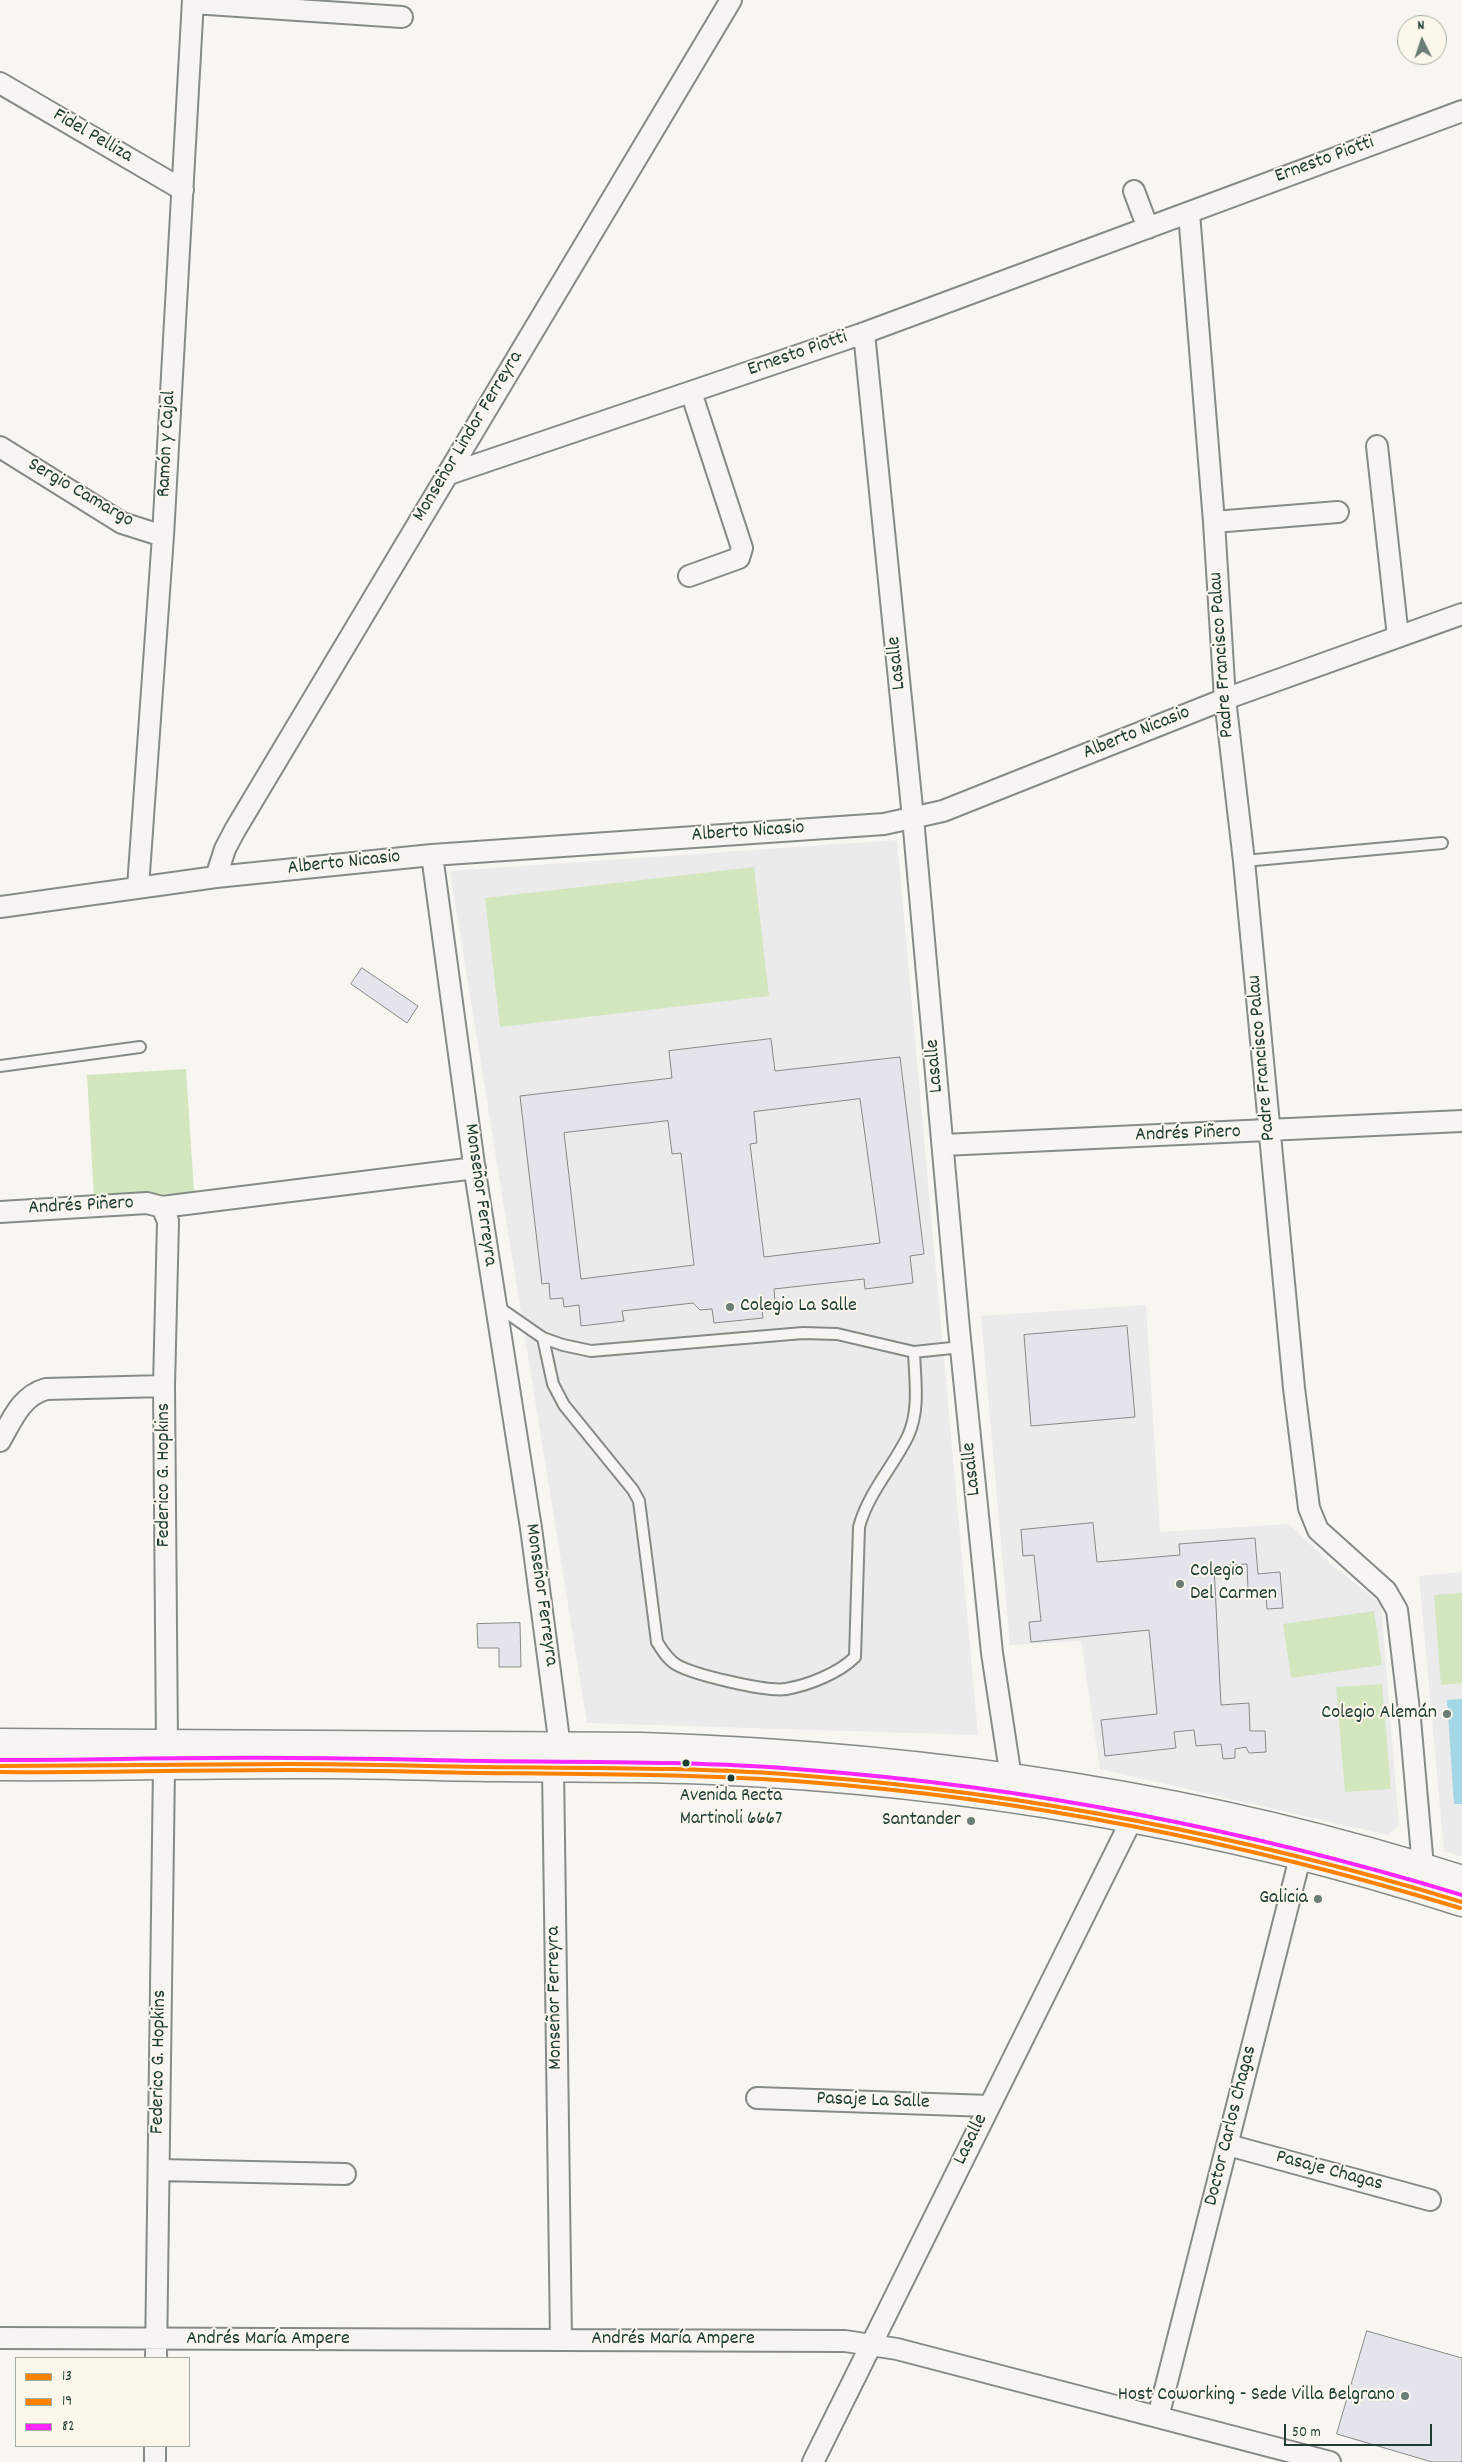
<!DOCTYPE html>
<html>
<head>
<meta charset="utf-8">
<style>
  body { margin:0 }
  #map { position:relative; width:1462px; height:2462px; overflow:hidden; background:#f8f6f0; font-family:Dekko,sans-serif }
  canvas { display:block }
  .legend { position:absolute; left:15px; top:2357px; width:175px; height:90px; box-sizing:border-box; background:#fbf7ec; border:1px solid #a3ada2; margin:0; padding:6px 9px; list-style:none; font-size:15px; color:#1f3d34 }
  .legend li { display:flex; align-items:center; gap:10px; height:25px }
  .legend b { width:25px; border:1px solid #a3ada2 }
  .north { position:absolute; left:1397px; top:15px; width:50px; height:50px; box-sizing:border-box; background:#fbf7ec; border:1px solid #a3ada2; border-radius:50%; rotate:356deg; font-size:14px; font-weight:700; line-height:20px; text-align:center; color:#1f3d34 }
  .north::after { content:''; display:block; margin:auto; width:18px; height:22px; background:#6b7e76; clip-path:polygon(50% 0,100% 100%,50% 72%,0 100%) }
  .scale { position:absolute; left:1284px; top:2424px; width:148px; height:22px; box-sizing:border-box; border:2px solid #1f3d34; border-top:0; padding-left:6px; font-size:15px; line-height:18px; white-space:nowrap; color:#1f3d34; -webkit-text-stroke:4px #fbf7ec; paint-order:stroke }
</style>
</head>
<body>
<div id="map">
<canvas width="1462" height="2462"></canvas>
<ul class="legend">
<li><b style="height:6px;background:#ff8100"></b>13</li>
<li><b style="height:6px;background:#ff8100"></b>19</li>
<li><b style="height:6px;background:#fe27ff"></b>82</li>
</ul>
<div class="north">N</div>
<div class="scale">50 m</div>
</div>
<script>
const ctx = document.querySelector('canvas').getContext('2d');
ctx.lineJoin = 'round';
function paint(path, color) { ctx.fillStyle = color; ctx.fill(path, 'evenodd'); }
function trace(path, color, width, dash) { ctx.strokeStyle = color; ctx.lineWidth = width; ctx.lineCap = dash ? 'butt' : 'round'; ctx.setLineDash(dash || []); ctx.stroke(path); }
function label(font, color, halo, rows, align = 'center') {
  ctx.font = font + ' Dekko,sans-serif'; ctx.lineWidth = 4; ctx.setLineDash([]); ctx.textBaseline = 'middle'; ctx.strokeStyle = halo; ctx.fillStyle = color; for (const [text, x, y, turn = 0] of rows) {
    ctx.save(); ctx.translate(x, y); ctx.rotate((+turn || 0) * Math.PI / 180); ctx.textAlign = isNaN(turn) ? turn : align; if (halo) ctx.strokeText(text, 0, 0); ctx.fillText(text, 0, 0); ctx.restore();
  }
}
paint(new Path2D(`
  M 897,840 L 978,1735 L 587,1723 L 450,871 Z
  M 1146,1305 L 1160,1532 L 1289,1524 L 1331,1564 L 1381,1604 L 1399,1826 L 1387,1835 L 1100,1769 L 1081,1641 L 1010,1645 L 981,1316 Z
  M 1462,1572 L 1462,1857 L 1444,1851 L 1419,1576 Z`), '#ecebec');
paint(new Path2D(`
  M 754,867 L 769,996 L 500,1027 L 485,898 Z
  M 186,1069 L 194,1192 L 94,1198 L 87,1075 Z
  M 1462,1593 L 1462,1683 L 1441,1685 L 1434,1595 Z
  M 1374,1611 L 1382,1665 L 1291,1678 L 1283,1624 Z
  M 1382,1684 L 1391,1789 L 1345,1792 L 1336,1687 Z`), '#d3e6be');
paint(new Path2D(`
  M 1462,1699 L 1462,1804 L 1454,1804 L 1447,1700 Z`), '#a4d7e5');
const building = new Path2D(`
  M 362,968 L 418,1006 L 407,1023 L 351,984 Z
  M 771,1039 L 775,1071 L 900,1057 L 924,1254 L 910,1256 L 913,1283 L 865,1289 L 864,1279 L 774,1289 L 775,1302 L 761,1303 L 763,1318 L 714,1323 L 712,1309 L 700,1310 L 693,1303 L 622,1311 L 624,1321 L 581,1326 L 579,1305 L 564,1307 L 563,1298 L 550,1299 L 549,1283 L 542,1284 L 520,1096 L 672,1078 L 669,1051 ZM 860,1099 L 880,1243 L 764,1257 L 750,1144 L 757,1143 L 754,1112 ZM 668,1121 L 672,1154 L 681,1153 L 694,1265 L 581,1279 L 564,1133 Z
  M 1127,1326 L 1135,1417 L 1031,1426 L 1024,1335 Z
  M 1093,1523 L 1097,1562 L 1180,1555 L 1179,1544 L 1255,1538 L 1258,1574 L 1280,1572 L 1283,1608 L 1267,1609 L 1266,1596 L 1258,1596 L 1258,1589 L 1248,1589 L 1247,1564 L 1214,1566 L 1221,1705 L 1249,1703 L 1250,1731 L 1265,1731 L 1266,1752 L 1249,1753 L 1246,1747 L 1235,1749 L 1235,1758 L 1223,1759 L 1221,1744 L 1196,1746 L 1194,1730 L 1174,1732 L 1176,1748 L 1105,1756 L 1101,1720 L 1157,1714 L 1149,1630 L 1031,1642 L 1029,1622 L 1041,1621 L 1034,1555 L 1023,1556 L 1021,1530 Z
  M 520,1623 L 521,1667 L 499,1667 L 499,1648 L 478,1648 L 477,1624 Z
  M 1367,2331 L 1462,2358 L 1462,2462 L 1432,2462 L 1337,2434 Z`);
paint(building, '#e3e4ec');
trace(building, '#868b86', 1);
const lane = new Path2D(`
  M 1244,861 L 1442,843
  M 0,1066 L 140,1047
  M 497,1306 L 543,1338 L 563,1345 L 591,1351 L 803,1333 L 837,1334 L 914,1352 L 961,1347
  M 543,1338 L 553,1384 L 564,1405 L 633,1490 L 639,1501 L 657,1642 C 662,1650 668,1660 677,1665 C 695,1675 766,1692 786,1689 C 809,1685 839,1673 855,1657 L 859,1527 C 868,1493 893,1467 908,1436 C 920,1410 915,1380 914,1352`);
const street = new Path2D(`
  M 193,3 L 402,17
  M 0,83 L 183,190
  M 1134,191 L 1148,228
  M 1189,213 L 1214,522 L 1225,699 L 1244,861 L 1294,1388 L 1309,1508 L 1318,1530 L 1386,1591 L 1397,1610 L 1410,1719 L 1423,1867
  M 864,333 L 913,818 L 959,1329 L 992,1653 L 1011,1778 L 1011,1791
  M 1377,446 L 1398,637
  M 0,447 L 122,523 L 163,536
  M 446,475 L 864,333 L 1462,111
  M 1214,522 L 1338,512
  M 689,576 L 739,558 L 742,548 L 691,392
  M 432,855 L 475,1172 L 531,1528 L 560,1747 L 553,1767 L 561,2340
  M 216,877 L 225,849 L 235,830 L 731,0
  M 138,887 L 163,536 L 193,0
  M 0,907 L 216,877 L 432,855 L 884,824 L 943,811 L 1225,699 L 1462,614
  M 943,1145 L 1462,1121
  M 162,1207 L 168,1221 L 164,1386 L 167,1745
  M 0,1212 L 147,1203 L 162,1207 L 475,1168
  M 0,1441 C 12,1420 21,1396 46,1389 L 164,1386
  M 757,2098 L 989,2106
  M 1228,2145 L 1430,2200
  M 159,2170 L 345,2174
  M 0,2338 L 845,2341 L 897,2349 L 1330,2462
  M 156,2358 L 164,1766
  M 1158,2417 L 1304,1842
  M 155,2462 L 155,2446
  M 813,2462 L 1132,1819`);
const primary = new Path2D(`
  M 0,1743 L 641,1747 C 919,1756 1197,1794 1462,1880
  M 0,1766 C 109,1767 218,1763 326,1764 C 386,1764 445,1767 504,1767 C 573,1768 643,1767 712,1770 C 963,1781 1223,1824 1462,1902`);
trace(lane, '#868b86', 14);
trace(street, '#868b86', 24);
trace(primary, '#868b86', 31);
trace(lane, '#f6f5f1', 10);
trace(street, '#f6f5f1', 20);
trace(primary, '#f6f5f1', 28);
trace(new Path2D(`
  M 0,1766 C 96,1766 193,1764 289,1764 C 354,1764 418,1766 482,1767 C 591,1768 700,1767 808,1776 C 1033,1794 1246,1836 1462,1902`), '#ff8100', 4);
trace(new Path2D(`
  M 0,1772 C 96,1773 193,1770 289,1770 C 353,1770 417,1772 481,1773 C 590,1774 699,1774 807,1782 C 1031,1799 1246,1843 1460,1908`), '#ff8100', 4);
trace(new Path2D(`
  M 0,1760 C 96,1760 193,1757 289,1758 C 354,1758 418,1760 482,1761 C 591,1762 700,1761 808,1770 C 1031,1787 1248,1830 1462,1895`), '#fe27ff', 4);
for (const [x, y, r, color] of [
  [730,1307,5,"#6b7e76"],
  [1180,1584,5,"#6b7e76"],
  [1447,1714,5,"#6b7e76"],
  [686,1763,4.5,"#1f3d34"],
  [731,1778,4.5,"#1f3d34"],
  [971,1821,5,"#6b7e76"],
  [1318,1899,5,"#6b7e76"],
  [1405,2396,5,"#6b7e76"]
]) { const dot = new Path2D(); dot.arc(x, y, r, 0, 2 * Math.PI); ctx.fillStyle = color; ctx.fill(dot); trace(dot, '#fbf7ec', 2); }
label('19px', '#1f3d34', '#fbf7ec', [
  ["Avenida Recta",731,1797],
  ["Martinoli 6667",731,1820]
]);
label('20px', '#1f3d34', '#fbf7ec', [
  ["Fidel Pelliza",92,137,30],
  ["Ernesto Piotti",1325,161,-20],
  ["Ernesto Piotti",798,355,-19],
  ["Monseñor Lindor Ferreyra",469,437,-59],
  ["Ramón y Cajal",168,444,-87],
  ["Sergio Camargo",80,494,30],
  ["Padre Francisco Palau",1223,655,-94],
  ["Lasalle",898,663,-96],
  ["Alberto Nicasio",1137,734,-22],
  ["Alberto Nicasio",748,833,-4],
  ["Alberto Nicasio",344,864,-6],
  ["Padre Francisco Palau",1263,1058,-95],
  ["Lasalle",936,1066,-95],
  ["Andrés Piñero",1188,1135,-2],
  ["Monseñor Ferreyra",479,1195,82],
  ["Andrés Piñero",81,1207,-3],
  ["Lasalle",973,1469,-96],
  ["Federico G. Hopkins",165,1475,-90],
  ["Monseñor Ferreyra",540,1595,82],
  ["Monseñor Ferreyra",556,1998,-91],
  ["Federico G. Hopkins",160,2062,-89],
  ["Pasaje La Salle",873,2102,2],
  ["Doctor Carlos Chagas",1232,2126,-76],
  ["Lasalle",972,2140,-64],
  ["Pasaje Chagas",1329,2172,15],
  ["Andrés María Ampere",268,2340],
  ["Andrés María Ampere",673,2340]
]);
label('20px', '#1f3d34', '#fbf7ec', [
  ["Colegio La Salle",740,1307,"left"],
  ["Colegio",1190,1572,"left"],
  ["Del Carmen",1190,1595,"left"],
  ["Colegio Alemán",1437,1714],
  ["Santander",961,1821],
  ["Galicia",1308,1899],
  ["Host Coworking - Sede Villa Belgrano",1395,2396]
], 'right');
</script>
</body>
</html>
